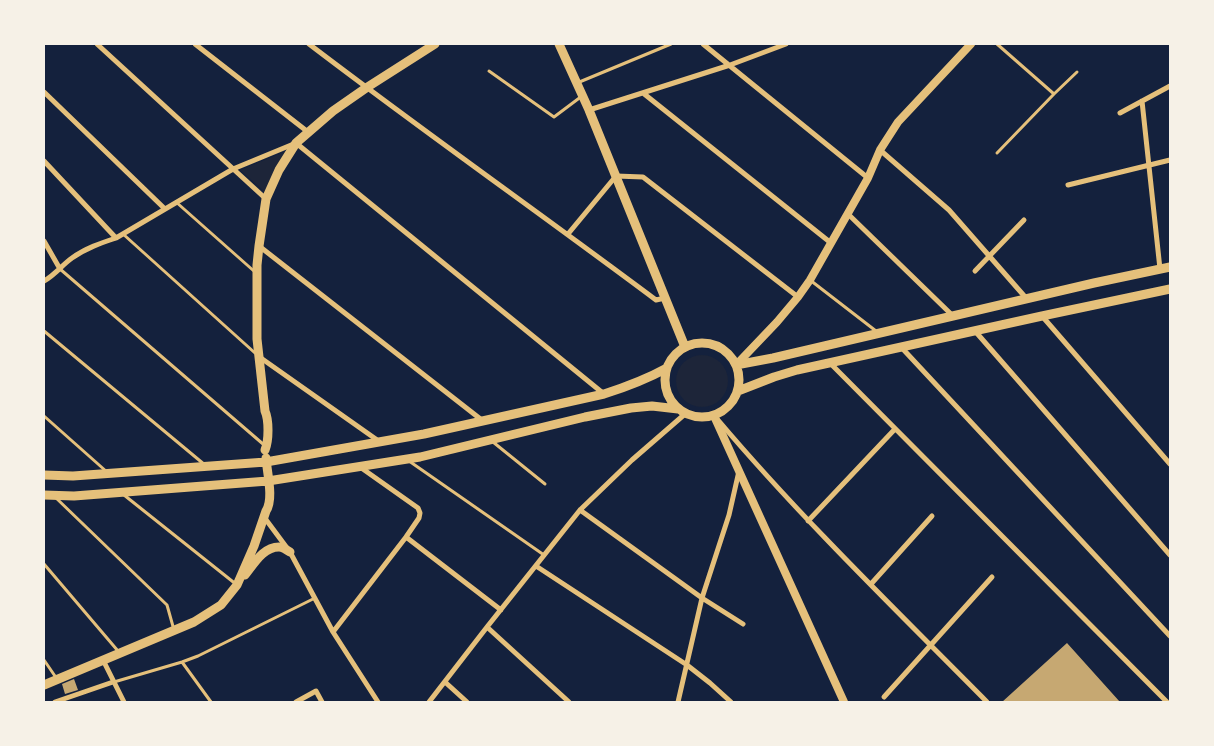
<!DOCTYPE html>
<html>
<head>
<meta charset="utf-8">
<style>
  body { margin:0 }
  #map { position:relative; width:1214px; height:746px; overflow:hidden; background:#14213d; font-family:Rubik,sans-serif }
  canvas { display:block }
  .frame { position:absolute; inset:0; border:45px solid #f6f1e7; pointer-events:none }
</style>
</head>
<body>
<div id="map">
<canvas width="1214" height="746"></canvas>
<div class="frame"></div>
</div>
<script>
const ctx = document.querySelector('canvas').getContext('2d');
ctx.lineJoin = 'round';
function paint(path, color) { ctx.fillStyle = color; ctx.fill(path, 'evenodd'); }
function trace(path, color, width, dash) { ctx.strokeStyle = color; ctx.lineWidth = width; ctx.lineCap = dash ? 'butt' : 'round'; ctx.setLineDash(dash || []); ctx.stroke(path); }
paint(new Path2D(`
  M 287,151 L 265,192 L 240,170 Z
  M676 381a26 26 0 1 1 52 0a26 26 0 1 1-52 0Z`), '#1d2539');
paint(new Path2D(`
  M 1067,643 L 1120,702 L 1002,702 Z
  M 74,679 L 78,690 L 65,694 L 62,684 Z`), '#c6a872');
trace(new Path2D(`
  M 489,71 L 554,117 L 582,96
  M 577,83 L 671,44
  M 1054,94 L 1077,72
  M 997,153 L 1054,94 L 997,44
  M 176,202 L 255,272
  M 123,234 L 255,353
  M 60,269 L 263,444
  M 810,280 L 876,331
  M 44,331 L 205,465
  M 44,416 L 107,472
  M 493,442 L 545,484
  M 409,461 L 544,555
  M 124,495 L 237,585
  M 55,497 L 167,605 L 174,630
  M 44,564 L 118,651
  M 44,660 L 57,679
  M 182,662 L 211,702
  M 114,682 L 182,662 L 198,656 L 315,598`), '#e5c07b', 3);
trace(new Path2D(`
  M 97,44 L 266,199
  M 195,44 L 308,132
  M 309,44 C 423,131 541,214 656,300 L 665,298
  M 703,44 L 868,178
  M 44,92 L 165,209
  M 643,93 L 831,243
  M 1142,101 L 1160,269
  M 589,110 L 730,65 L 786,44
  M 1120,113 L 1170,86
  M 880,150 L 949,210 L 1026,298
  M 44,161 L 116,238
  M 1068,185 L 1170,160
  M 847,213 L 953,316
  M 568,234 L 616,176 L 643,177 L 798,297
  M 44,241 L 60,269
  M 259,246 L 483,421
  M 975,271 L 1024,220
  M 44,281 C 55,275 62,265 72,258 C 86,248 101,243 116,238 L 233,169 L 296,143 L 604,394
  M 1042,316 L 1170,464
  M 975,331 L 1170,555
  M 901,347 L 1170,636
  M 258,356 L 380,442
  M 830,363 L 1167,702
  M 718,420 C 802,519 896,610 987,702
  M 580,510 L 702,598 L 743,624
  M 264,517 L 290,552 L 333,632 L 378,702
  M 808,521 L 895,429
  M 406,537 L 501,610
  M 536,566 L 687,665 L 710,683 L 731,702
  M 871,584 L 932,516
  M 487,627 L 569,702
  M 333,632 L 406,537 L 419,518 L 420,513 L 418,508 L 360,467
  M 103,660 L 124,702
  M 445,682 L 467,702
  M 884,697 L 992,577
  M 55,702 L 113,682
  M 296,702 L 316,691 L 322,702
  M 429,702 L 487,627 L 580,510 L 632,460 L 685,414
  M 678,702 L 702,598 L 729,515 L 739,471`), '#e5c07b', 5);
trace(new Path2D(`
  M 736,365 L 777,322 L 798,297 L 810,280 L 868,178 L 880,150 L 898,122 L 971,44
  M 714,416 L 844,702`), '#e5c07b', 8);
trace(new Path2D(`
  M 559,44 L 589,110 L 685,347
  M665 380a37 37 0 1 1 74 0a37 37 0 1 1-74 0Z
  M 736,365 L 773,358 L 1094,283 L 1170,267
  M 738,391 L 774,377 L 797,370 L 1042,316 L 1170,289
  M 265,450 C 269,440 269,420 265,411 L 257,339 L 257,265 L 259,246 L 266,199 L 279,170 L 296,143 L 333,111 L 366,88 L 435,44
  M 44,475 L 73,476 L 266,462 L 424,434 L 604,394 C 626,387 647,379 667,368
  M 44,495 L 74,496 L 268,481 L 420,457 L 585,417 L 631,408 L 652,406 L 678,409
  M 245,575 C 254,564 263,547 279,547 C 282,547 287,550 290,552
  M 44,685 L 194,622 L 221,605 L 237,585 L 254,546 L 266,511 C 274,499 267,473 266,458`), '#e5c07b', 9);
</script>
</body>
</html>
